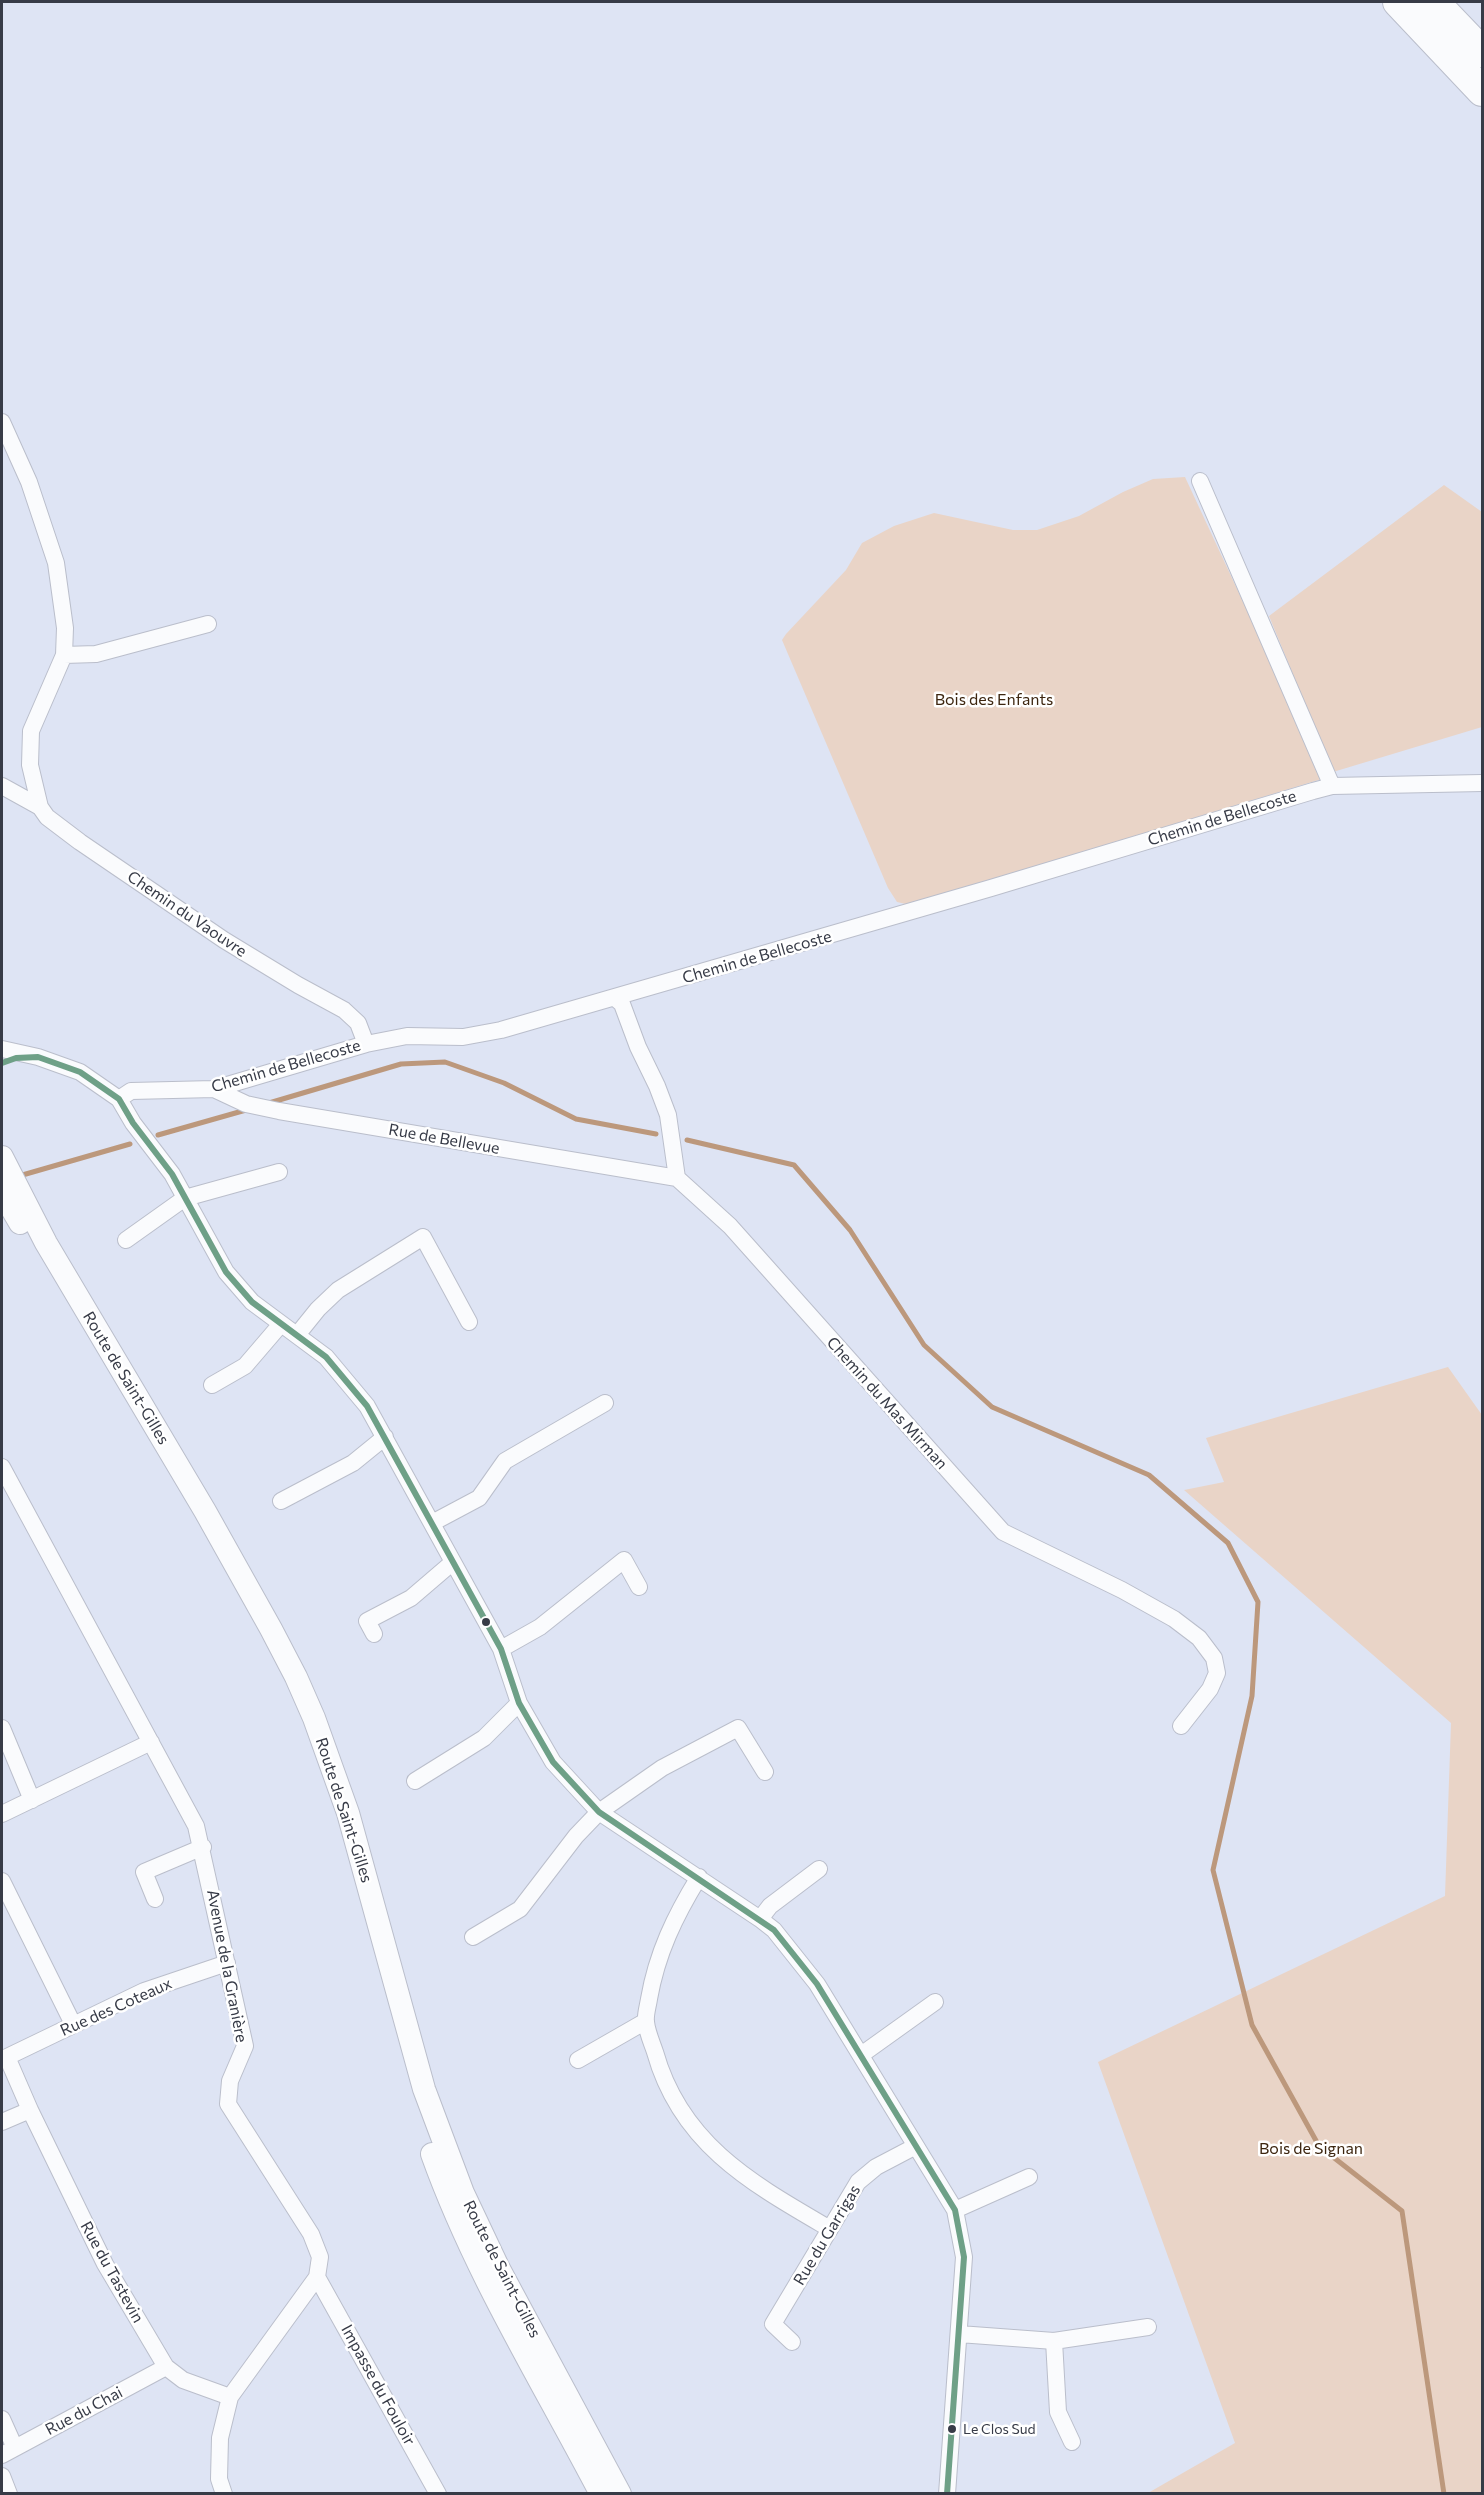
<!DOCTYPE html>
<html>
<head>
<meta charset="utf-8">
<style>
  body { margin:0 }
  #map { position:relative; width:1484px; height:2495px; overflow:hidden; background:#dee4f4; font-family:Commissioner,sans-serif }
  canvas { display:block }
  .frame { position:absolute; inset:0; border:3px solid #373b47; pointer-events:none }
</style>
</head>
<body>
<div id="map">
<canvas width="1484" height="2495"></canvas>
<div class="frame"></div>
</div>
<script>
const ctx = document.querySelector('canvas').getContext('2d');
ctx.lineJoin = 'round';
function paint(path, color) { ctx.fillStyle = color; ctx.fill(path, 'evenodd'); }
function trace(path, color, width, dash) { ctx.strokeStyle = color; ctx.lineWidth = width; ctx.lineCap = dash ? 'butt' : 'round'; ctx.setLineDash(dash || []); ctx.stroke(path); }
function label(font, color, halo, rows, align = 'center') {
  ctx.font = font + ' Commissioner,sans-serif'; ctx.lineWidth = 5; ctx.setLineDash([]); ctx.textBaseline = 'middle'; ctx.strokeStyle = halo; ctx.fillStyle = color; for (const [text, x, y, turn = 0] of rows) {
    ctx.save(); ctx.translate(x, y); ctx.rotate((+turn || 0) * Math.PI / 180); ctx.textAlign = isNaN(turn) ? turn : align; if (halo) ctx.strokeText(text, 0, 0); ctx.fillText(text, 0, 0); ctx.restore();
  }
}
paint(new Path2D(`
  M 1185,477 L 1325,778 L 910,905 L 897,902 L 888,888 L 782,640 L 786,634 L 846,570 L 862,543 L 894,526 L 934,513 L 1013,530 L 1037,530 L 1079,516 L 1123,492 L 1153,479 Z
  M 1444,485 L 1482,512 L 1482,727 L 1333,772 L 1269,616 Z
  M 1448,1367 L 1482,1415 L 1482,2493 L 1148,2493 L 1235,2443 L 1098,2062 L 1445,1896 L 1451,1723 L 1184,1490 L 1224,1482 L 1206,1438 Z`), '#e9d4c7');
trace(new Path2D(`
  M 269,1103 L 401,1064 L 445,1062 L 504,1083 L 576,1119 L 656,1134
  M 158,1135 L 246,1110
  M 687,1140 L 794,1165 L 850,1230 L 924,1345 L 992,1407 L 1149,1475 L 1228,1543 L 1258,1602 L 1252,1696 L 1213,1870 L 1252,2025 L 1319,2146 L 1402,2211 L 1444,2494
  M 19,1176 L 130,1144`), '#bc987c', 5);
const minor = new Path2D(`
  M 2,422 L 29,482 L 56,563 L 65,628 L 64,655 L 31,731 L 30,765 L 40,807
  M 1200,481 L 1332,786
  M 64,655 L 96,654 L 208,624
  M 2,786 L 40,807 L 47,817 L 80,842 L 224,940 L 298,985 L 344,1010 L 358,1023 L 366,1044
  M 615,998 L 622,1004 L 638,1047 L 657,1086 L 668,1115 L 677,1178 L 730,1226 L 1003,1532 L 1122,1590 L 1174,1619 L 1199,1638 L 1214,1658 L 1217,1673 L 1210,1689 L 1181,1726
  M 2,1049 L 38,1057 L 80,1072 L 119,1099 L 133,1123 L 172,1174 L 226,1272 L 252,1302 L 326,1357 L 367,1406 L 501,1649 L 519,1703 L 553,1762 L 599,1812 L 760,1919 L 774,1930 L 817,1984 L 955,2210 L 964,2257 L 947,2494
  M 214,1089 L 246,1104 L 279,1111 L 677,1178
  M 119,1099 L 131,1091 L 214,1089 L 366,1044 L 407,1036 L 463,1037 L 501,1030 L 991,888 L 1313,791 L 1332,786 L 1482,783
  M 126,1240 L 185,1198 L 279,1172
  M 297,1335 L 318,1309 L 338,1290 L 423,1237 L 469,1322
  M 212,1385 L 245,1366 L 281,1324
  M 2,1467 L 196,1826 L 245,2046 L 230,2081 L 228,2104 L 311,2234 L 320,2257 L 317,2277 L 230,2397 L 220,2438 L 219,2479 L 224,2494
  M 281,1501 L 353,1463 L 385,1437
  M 432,1523 L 479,1498 L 505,1461 L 605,1403
  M 374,1634 L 367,1621 L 411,1598 L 453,1562
  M 501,1649 L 540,1627 L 624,1560 L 639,1587
  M 2,1728 L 32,1800
  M 415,1781 L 484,1738 L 519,1703
  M 2,1814 L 151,1742
  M 699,1877 C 675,1916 657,1953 649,1999 C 648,2006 645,2015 646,2022 C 647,2032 652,2043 655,2052 C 681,2145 753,2184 830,2229
  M 2,1881 L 73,2024
  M 155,1899 L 144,1872 L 203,1847
  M 760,1919 L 770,1906 L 819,1869
  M 473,1937 L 520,1909 L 576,1836 L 599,1812 L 662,1768 L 738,1728 L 765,1772
  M 861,2055 L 935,2002
  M 7,2057 L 144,1991 L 227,1963
  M 2,2059 L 7,2057 L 30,2110 L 2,2122
  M 578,2060 L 646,2021
  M 30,2110 L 105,2264 L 166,2367 L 183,2380 L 230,2397
  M 955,2210 L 1029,2177
  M 317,2277 L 438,2494
  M 959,2334 L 1054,2341 L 1148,2327
  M 1054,2341 L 1058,2412 L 1072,2442
  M 792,2342 L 773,2324 L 858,2182 L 876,2167 L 916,2146
  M 2,2419 L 15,2448
  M 2,2455 L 166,2367
  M 2,2476 L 9,2494`);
const secondary = new Path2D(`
  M 2,1157 L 46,1243 L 205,1511 L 271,1629 L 296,1677 L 314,1718 L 348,1813 L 424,2089 L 463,2193 L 498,2267 L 620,2494
  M 2,1192 L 20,1223
  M 432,2154 C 475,2274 542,2381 601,2494`);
const motorway = new Path2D(`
  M 1398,2 L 1482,91
  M 1434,2 L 1482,52`);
trace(minor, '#babecb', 18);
trace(secondary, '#babecb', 24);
trace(motorway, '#babecb', 32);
trace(minor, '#fafbfd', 16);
trace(secondary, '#fafbfd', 22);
trace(motorway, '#fafbfd', 30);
trace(new Path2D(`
  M 2,1063 L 16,1058 L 38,1057 L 80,1072 L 119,1099 L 133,1123 L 172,1174 L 226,1272 L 252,1302 L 326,1357 L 367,1406 L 501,1649 L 519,1703 L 553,1762 L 599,1812 L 774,1930 L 817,1984 L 955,2210 L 964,2257 L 947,2494`), '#6ea087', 6);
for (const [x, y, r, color] of [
  [486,1622,5,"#373b47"],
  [952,2429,5,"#373b47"]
]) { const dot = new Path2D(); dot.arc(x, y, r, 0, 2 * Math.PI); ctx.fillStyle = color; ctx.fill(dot); trace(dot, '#fff', 2); }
label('14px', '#373b47', '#fff', [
  ["Le Clos Sud",963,2429]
], 'left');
label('16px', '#3d2610', '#fff', [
  ["Bois des Enfants",994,700],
  ["Bois de Signan",1311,2149]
]);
label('16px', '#373b47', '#fff', [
  ["Chemin de Bellecoste",1222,818,-17],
  ["Chemin du Vaouvre",187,914,34],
  ["Chemin de Bellecoste",757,957,-16],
  ["Chemin de Bellecoste",286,1066,-16],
  ["Rue de Bellevue",444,1139,10],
  ["Route de Saint-Gilles",126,1378,59],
  ["Chemin du Mas Mirman",887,1403,48],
  ["Route de Saint-Gilles",344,1810,72],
  ["Avenue de la Granière",227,1966,79],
  ["Rue des Coteaux",116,2007,-24],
  ["Rue du Garrigas",827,2235,-59],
  ["Route de Saint-Gilles",502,2269,63],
  ["Rue du Tastevin",112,2272,61],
  ["Impasse du Fouloir",378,2385,61],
  ["Rue du Chai",84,2411,-28]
]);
</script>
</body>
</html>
